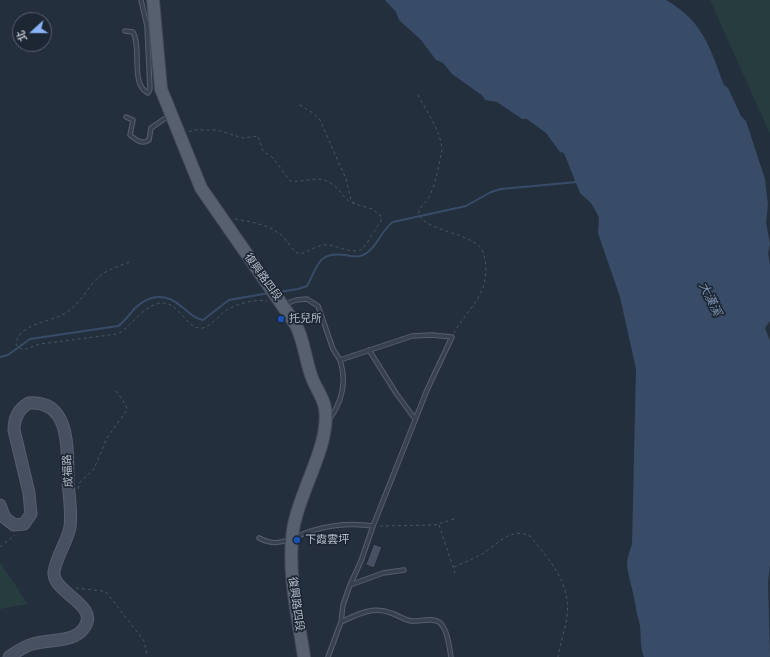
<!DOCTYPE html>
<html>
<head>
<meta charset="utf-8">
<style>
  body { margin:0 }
  #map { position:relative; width:770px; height:657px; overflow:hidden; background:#242f3e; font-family:Mulish,"Noto Sans TC",sans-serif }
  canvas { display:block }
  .north { position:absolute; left:12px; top:12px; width:40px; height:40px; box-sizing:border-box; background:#1d2633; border:1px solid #59626f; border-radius:50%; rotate:249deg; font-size:11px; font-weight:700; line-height:16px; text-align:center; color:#b4bcc9 }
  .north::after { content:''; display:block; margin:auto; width:14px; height:18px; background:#8ab4f8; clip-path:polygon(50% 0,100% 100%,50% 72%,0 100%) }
</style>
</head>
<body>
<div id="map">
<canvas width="770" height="657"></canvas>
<div class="north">北</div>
</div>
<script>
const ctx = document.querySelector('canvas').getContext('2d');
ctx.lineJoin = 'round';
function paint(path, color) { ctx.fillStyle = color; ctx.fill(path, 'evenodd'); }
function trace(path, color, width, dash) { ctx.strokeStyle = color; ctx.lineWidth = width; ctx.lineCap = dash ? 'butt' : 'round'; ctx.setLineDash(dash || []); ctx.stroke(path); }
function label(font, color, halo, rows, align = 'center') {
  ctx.font = font + ' Mulish,"Noto Sans TC",sans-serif'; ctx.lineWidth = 3.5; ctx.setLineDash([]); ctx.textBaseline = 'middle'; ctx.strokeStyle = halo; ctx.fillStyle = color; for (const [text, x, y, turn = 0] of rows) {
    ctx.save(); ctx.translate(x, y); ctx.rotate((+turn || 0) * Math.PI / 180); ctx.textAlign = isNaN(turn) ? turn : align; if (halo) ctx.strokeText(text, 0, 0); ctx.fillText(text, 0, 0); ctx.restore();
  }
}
paint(new Path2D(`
  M 710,0 L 770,0 L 770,134 Z
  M 0,562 L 28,604 L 0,609 Z`), '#263c3f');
paint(new Path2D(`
  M 385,0 L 666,0 C 703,21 710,48 724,85 L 728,88 L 741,116 L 746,121 L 765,179 L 768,205 L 766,222 L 770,244 L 768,253 L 770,264 L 770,321 L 765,328 L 770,341 L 770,565 L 768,582 L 770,657 L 644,657 C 639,645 642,633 639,621 C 636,613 636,605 634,598 C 632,587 628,576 627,565 C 627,557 630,551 632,544 L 636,369 L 620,297 L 598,233 L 599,217 L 591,203 L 580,193 L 564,153 L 560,152 L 546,133 L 527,119 L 522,119 L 497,102 L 485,100 L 483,96 L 452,74 L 443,63 L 436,60 L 421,40 L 399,20 L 396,12 Z`), '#394c67');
trace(new Path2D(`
  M 279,292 L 298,289 L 307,286 C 318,267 317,251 345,255 C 350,256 358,258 363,255 C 376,250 381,230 393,222 L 466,206 L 491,192 L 501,189 L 577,182
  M 0,357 L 8,355 L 30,339 L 118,326 C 125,321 129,315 135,308 C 150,294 167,293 182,307 C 189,312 194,319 203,320 L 229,300 L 269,293`), '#394c67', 2);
const building = new Path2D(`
  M 374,544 L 382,547 L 374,568 L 366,565 Z`);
paint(building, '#455162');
trace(building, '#1f2835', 1);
const lane = new Path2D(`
  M 125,31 L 133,32 C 142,48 130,85 148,93 L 150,89 L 147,26 L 141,0
  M 126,117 L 133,120 L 130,135 C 136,140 142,145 149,140 L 151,128 L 170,115
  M 285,304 L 296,300 L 307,299 L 318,306 L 333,349 L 340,360
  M 369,350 L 396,393 L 415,419
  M 296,537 C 319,526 348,522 373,526
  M 259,538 C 270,544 279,544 290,539
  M 350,585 L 383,573 L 404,570
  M 341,622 C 358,614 373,606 391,613 C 398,615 404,620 411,621 C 419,622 432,617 439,622 C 448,629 449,647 451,657
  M 328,657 L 341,622 L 343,605 L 350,585 L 361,561 L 373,526 L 427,390 L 452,337 L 432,335 L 412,336 L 340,360 C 347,381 342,402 329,420`);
const secondary = new Path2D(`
  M 0,505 L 5,518 L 14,525 L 24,524 L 31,514 L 29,493 L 14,430 C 14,418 18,409 29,403 C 72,400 67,452 68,481 C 69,496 72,512 70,527 C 67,543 56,556 54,572 C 52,593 101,605 84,628 C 74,643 48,639 33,644 C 24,646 16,652 9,657`);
const primary = new Path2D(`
  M 153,0 L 161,89 L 201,188 L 296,325 C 304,341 305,358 311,375 C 314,386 323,396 325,408 C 331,445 298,493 293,530 C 287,572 298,616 304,657`);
trace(lane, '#565f6c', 5.5);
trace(secondary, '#565f6c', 13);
trace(primary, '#414a57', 14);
trace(new Path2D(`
  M 418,95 C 427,112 441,131 442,150 C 439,165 436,183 429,197 C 427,203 418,207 419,214 C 421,228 468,234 479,246 C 484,251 485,259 486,266 C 486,275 485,284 481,292 C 475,306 462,318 454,333
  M 189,132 L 193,130 L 217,130 L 243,138 L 258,136 L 263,151 L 273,158 L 290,181 C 304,183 319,174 332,184 C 342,190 343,200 355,204
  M 235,219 C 252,222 272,225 284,238 C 290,244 291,250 299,254 C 308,253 315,245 326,245 C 340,245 349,255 363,249 L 381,221 L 381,216 L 372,209 L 355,204 L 351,200 L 346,179 L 320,120 L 313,113 L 298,104
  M 129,262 C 120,266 109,269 101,275 C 86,287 82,305 62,315 C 48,322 17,325 16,345 L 23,350 L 40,344 L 118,334 C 133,325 145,303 163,303 C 180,303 187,331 203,328 C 213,325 218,316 225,311 C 236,304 254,299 267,301
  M 78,489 L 80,482 L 94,469 L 107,438 L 127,410 L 126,405 L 114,388
  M 439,525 L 456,576
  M 380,526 L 435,525 L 457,518
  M 0,547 L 15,535
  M 454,567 C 463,563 473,559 482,554 C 497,545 512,525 531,537 C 551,562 571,583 567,617 C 565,630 560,644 558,657
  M 76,588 L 102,591 L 107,593 L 144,641 L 147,654`), '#44595c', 1, [3, 3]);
trace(lane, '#38414e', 3.5);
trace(secondary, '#465061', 11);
trace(primary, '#56606e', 12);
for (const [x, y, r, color] of [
  [281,319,4,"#1a4fb4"],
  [297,540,4,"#1a4fb4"]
]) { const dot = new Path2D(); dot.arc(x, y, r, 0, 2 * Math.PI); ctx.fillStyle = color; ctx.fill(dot); trace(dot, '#1d2633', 1.5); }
label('11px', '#b4bcc9', '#1d2633', [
  ["復興路四段",263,277,54],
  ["成福路",68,471,-93],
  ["復興路四段",296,604,82]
]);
label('11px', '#b4bcc9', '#1d2633', [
  ["托兒所",289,319],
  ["下霞雲坪",305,540]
], 'left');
label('italic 12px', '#7c92b1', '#1d2633', [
  ["大漢溪",710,299,64]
]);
</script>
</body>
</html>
